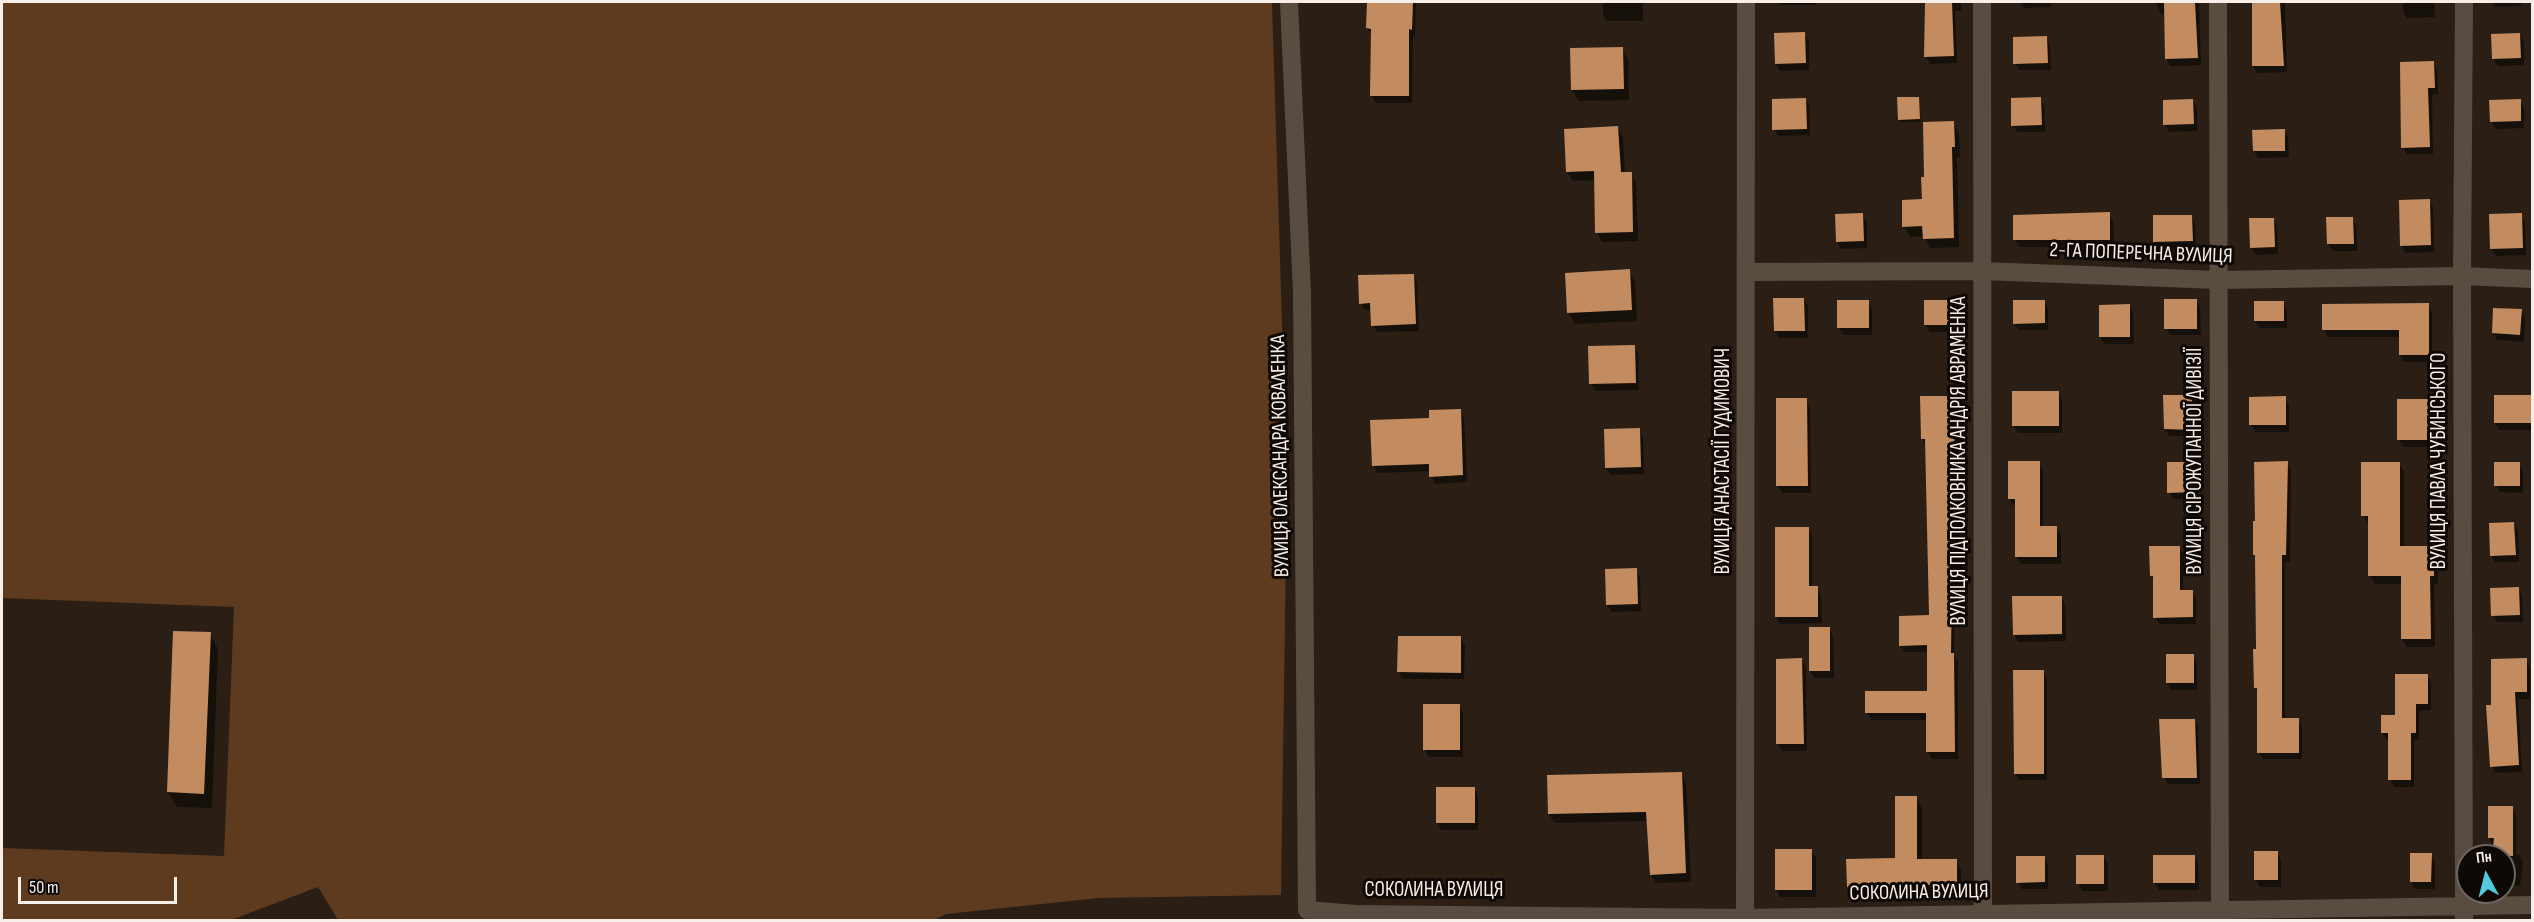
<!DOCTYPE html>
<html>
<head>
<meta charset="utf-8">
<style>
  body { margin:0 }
  #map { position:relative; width:2534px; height:922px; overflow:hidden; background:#2a1e15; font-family:"Sofia Sans Condensed",sans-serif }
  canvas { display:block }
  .frame { position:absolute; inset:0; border:3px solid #f7eee8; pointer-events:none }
  .north { position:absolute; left:2456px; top:844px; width:60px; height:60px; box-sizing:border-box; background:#0f0906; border:2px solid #6c6560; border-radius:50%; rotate:353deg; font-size:16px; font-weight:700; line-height:24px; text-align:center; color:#f7eee8 }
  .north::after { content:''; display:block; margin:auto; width:21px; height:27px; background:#53cadc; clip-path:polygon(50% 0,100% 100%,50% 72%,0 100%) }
  .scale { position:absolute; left:18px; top:877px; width:159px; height:27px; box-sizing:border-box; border:3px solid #f7eee8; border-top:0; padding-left:8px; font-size:18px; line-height:21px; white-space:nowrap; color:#f7eee8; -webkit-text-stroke:4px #0f0906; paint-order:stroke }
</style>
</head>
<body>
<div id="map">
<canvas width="2534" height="922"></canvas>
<div class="frame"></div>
<div class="north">Пн</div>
<div class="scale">50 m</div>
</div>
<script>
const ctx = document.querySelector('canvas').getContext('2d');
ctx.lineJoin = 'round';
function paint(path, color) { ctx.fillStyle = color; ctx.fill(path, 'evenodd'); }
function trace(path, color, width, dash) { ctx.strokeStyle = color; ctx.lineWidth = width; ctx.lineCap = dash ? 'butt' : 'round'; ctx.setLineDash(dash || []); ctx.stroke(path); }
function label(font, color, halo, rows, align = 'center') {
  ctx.font = font + ' "Sofia Sans Condensed",sans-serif'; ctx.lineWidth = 6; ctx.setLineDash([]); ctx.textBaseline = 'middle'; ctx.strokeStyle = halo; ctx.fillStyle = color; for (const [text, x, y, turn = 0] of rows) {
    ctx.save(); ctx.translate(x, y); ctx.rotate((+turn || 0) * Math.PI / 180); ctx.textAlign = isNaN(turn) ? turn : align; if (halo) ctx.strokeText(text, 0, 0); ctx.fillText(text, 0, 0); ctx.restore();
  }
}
paint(new Path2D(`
  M 2,2 L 1272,2 L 1287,484 L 1281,895 L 1099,898 L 946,914 L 934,920 L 338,920 L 318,887 L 231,920 L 2,920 L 2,848 L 224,856 L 234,607 L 2,598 Z`), '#5e3b1e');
paint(new Path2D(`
  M 1368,2 L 1416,2 L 1415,36 L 1413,36 L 1412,103 L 1376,103 L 1372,96 L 1372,35 L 1367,28 Z
  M 1603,2 L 1643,2 L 1643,21 L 1607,21 L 1603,14 Z
  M 1778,2 L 1816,2 L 1816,5 L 1780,5 Z
  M 1925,2 L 1961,2 L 1961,11 L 1955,11 L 1957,63 L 1930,64 L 1926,57 Z
  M 2020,2 L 2051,2 L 2051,7 L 2024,8 Z
  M 2156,2 L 2199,2 L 2201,65 L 2170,66 L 2166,58 L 2165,14 L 2161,14 Z
  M 2253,2 L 2285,2 L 2287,72 L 2257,73 L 2253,66 Z
  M 2403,2 L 2434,2 L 2435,17 L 2407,18 L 2403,11 Z
  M 2491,2 L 2521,2 L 2521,6 L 2495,7 Z
  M 1804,34 L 1809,41 L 1809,70 L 1780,71 L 1776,64 Z
  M 2520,35 L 2524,42 L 2524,65 L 2498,66 L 2493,59 Z
  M 2046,37 L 2050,45 L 2051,70 L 2019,70 L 2015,63 Z
  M 1622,48 L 1628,59 L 1629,100 L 1579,101 L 1572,90 Z
  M 2433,62 L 2437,70 L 2438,94 L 2432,95 L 2433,154 L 2407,154 L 2403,147 Z
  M 1918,98 L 1921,122 L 1901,122 L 1899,119 Z
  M 2040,98 L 2044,105 L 2045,132 L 2017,132 L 2013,125 Z
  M 1805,99 L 1809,106 L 1810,135 L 1778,136 L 1774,129 Z
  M 2192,101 L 2197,108 L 2197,131 L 2169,132 L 2165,125 Z
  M 2520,101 L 2524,108 L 2524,128 L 2496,129 L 2491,121 Z
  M 1953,123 L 1959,133 L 1960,157 L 1957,157 L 1959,247 L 1930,248 L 1924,236 L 1910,237 L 1904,226 L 1923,201 L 1926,178 Z
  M 1617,127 L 1623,137 L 1625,174 L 1631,174 L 1636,183 L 1638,241 L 1602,242 L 1597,232 L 1596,180 L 1573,181 L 1567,172 Z
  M 2284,130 L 2288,138 L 2289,157 L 2258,158 L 2254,151 Z
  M 2429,200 L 2433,207 L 2434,252 L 2405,253 L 2401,245 Z
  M 2109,214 L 2113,221 L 2114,247 L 2019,247 L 2015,240 Z
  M 1862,215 L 1867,222 L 1867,248 L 1841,249 L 1837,241 Z
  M 2521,215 L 2525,222 L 2526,255 L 2496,256 L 2492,249 Z
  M 2191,216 L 2195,223 L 2196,247 L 2159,249 L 2155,241 Z
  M 2352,218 L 2356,225 L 2357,251 L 2333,251 L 2328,244 Z
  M 2273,219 L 2277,226 L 2278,254 L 2256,255 L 2251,247 Z
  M 1629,271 L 1635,282 L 1637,321 L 1575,324 L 1569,313 L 1567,274 Z
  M 1413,275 L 1417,282 L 1419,331 L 1377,332 L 1373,325 L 1372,310 L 1365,310 L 1361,303 Z
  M 1804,299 L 1808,306 L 1808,338 L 1779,338 L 1775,331 Z
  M 2196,300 L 2200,307 L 2201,335 L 2170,335 L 2166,328 Z
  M 1955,301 L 1960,308 L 1960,332 L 1930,332 L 1926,325 Z
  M 2044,301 L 2048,308 L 2048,330 L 2019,330 L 2014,323 Z
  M 1868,302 L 1872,309 L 1872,335 L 1843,335 L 1839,328 Z
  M 2283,303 L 2287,310 L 2287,328 L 2260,328 L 2255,321 Z
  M 2428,305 L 2432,312 L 2432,362 L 2404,362 L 2400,355 L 2400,337 L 2328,337 L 2324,330 Z
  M 2129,306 L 2133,313 L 2134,344 L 2105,344 L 2100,337 Z
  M 2494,310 L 2521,311 L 2525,318 L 2524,342 L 2497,340 L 2493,333 Z
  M 1634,346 L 1638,353 L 1639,390 L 1595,391 L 1591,384 Z
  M 2058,392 L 2062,400 L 2062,433 L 2018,433 L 2014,426 Z
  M 1953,397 L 1957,404 L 1960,522 L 1956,522 L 1954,656 L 1958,662 L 1958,759 L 1932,759 L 1928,752 L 1928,720 L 1871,720 L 1867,713 L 1928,693 L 1928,652 L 1904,652 L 1900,645 L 1931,616 L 1926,446 L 1922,439 Z
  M 2165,397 L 2191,397 L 2195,404 L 2196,436 L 2169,436 L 2165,429 Z
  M 2495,397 L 2532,397 L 2532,430 L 2499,430 L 2495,423 Z
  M 2285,398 L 2289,405 L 2289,432 L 2255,432 L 2251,425 Z
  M 1806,399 L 1810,407 L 1811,493 L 1782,493 L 1778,486 Z
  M 2429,401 L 2433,408 L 2434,447 L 2403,447 L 2399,440 Z
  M 1460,411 L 1464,418 L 1467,482 L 1435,484 L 1430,471 L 1378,473 L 1374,466 L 1431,419 Z
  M 1639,430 L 1643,437 L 1644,474 L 1611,475 L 1606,468 Z
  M 2039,463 L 2043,470 L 2043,528 L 2056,528 L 2061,535 L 2061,564 L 2021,564 L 2016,557 L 2017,505 L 2013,505 L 2009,498 Z
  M 2193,463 L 2197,470 L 2197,499 L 2173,499 L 2169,492 Z
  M 2287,463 L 2291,470 L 2290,562 L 2285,562 L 2285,719 L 2298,719 L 2302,727 L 2302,759 L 2263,759 L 2259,752 L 2258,693 L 2255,687 L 2257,559 L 2255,555 Z
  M 2399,463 L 2404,472 L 2404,548 L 2433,548 L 2438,556 L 2438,584 L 2434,584 L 2435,647 L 2407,647 L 2402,639 L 2402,584 L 2375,584 L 2370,575 L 2369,524 L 2363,516 Z
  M 2519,464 L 2523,471 L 2523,493 L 2500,492 L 2496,485 Z
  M 2514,524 L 2518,531 L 2519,562 L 2495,562 L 2491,555 Z
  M 1808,528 L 1812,536 L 1812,588 L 1817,588 L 1821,595 L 1822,623 L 1780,624 L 1776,616 Z
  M 2179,548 L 2183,555 L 2183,591 L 2192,591 L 2196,598 L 2196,624 L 2159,624 L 2155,617 L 2155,582 L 2151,576 Z
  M 1636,570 L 1640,577 L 1641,611 L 1612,612 L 1607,605 Z
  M 2518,588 L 2522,595 L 2523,622 L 2497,622 L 2493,615 Z
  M 2061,597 L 2065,604 L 2066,641 L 2018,642 L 2014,634 Z
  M 1829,628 L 1833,636 L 1834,678 L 1814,678 L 1810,671 Z
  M 210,634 L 218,649 L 212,808 L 177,807 L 168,792 Z
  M 1461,638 L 1465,645 L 1464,679 L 1403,679 L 1399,672 Z
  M 2193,656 L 2197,663 L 2197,690 L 2171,690 L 2167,682 Z
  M 1801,660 L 1806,667 L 1807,751 L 1782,751 L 1778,744 Z
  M 2526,660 L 2530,667 L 2530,699 L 2518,699 L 2522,772 L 2496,773 L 2492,766 L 2493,707 Z
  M 2043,671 L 2047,678 L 2047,780 L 2019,780 L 2015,773 Z
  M 2427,675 L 2431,683 L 2431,710 L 2419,711 L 2419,740 L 2414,740 L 2414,787 L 2394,787 L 2390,780 L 2390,740 L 2387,740 L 2382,733 Z
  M 1459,706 L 1463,713 L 1463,757 L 1429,757 L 1425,750 Z
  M 2194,720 L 2198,727 L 2200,784 L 2168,784 L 2164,777 Z
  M 1681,773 L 1686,783 L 1691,882 L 1656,883 L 1651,874 L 1648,821 L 1555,823 L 1549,814 Z
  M 1474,788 L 1478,796 L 1478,830 L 1441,830 L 1437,823 Z
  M 1916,797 L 1922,807 L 1922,861 L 1956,861 L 1961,870 L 1961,893 L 1922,894 L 1922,898 L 1902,899 L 1900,895 L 1853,896 L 1848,886 L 1897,859 Z
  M 2512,808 L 2516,815 L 2516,855 L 2519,855 L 2523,863 L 2520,886 L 2504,884 L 2504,856 L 2493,856 L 2493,845 L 2489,838 Z
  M 1811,851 L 1816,858 L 1816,897 L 1780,897 L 1776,889 Z
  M 2277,853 L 2281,860 L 2281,887 L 2260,887 L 2256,880 Z
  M 2431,855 L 2435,862 L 2435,889 L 2415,889 L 2411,882 Z
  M 2194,856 L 2198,863 L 2199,890 L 2159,890 L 2155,883 Z
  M 2104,857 L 2108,864 L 2108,891 L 2082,891 L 2078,884 Z
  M 2044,858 L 2048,865 L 2048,889 L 2022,889 L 2018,882 Z`), '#0007');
paint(new Path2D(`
  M 1367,2 L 1413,2 L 1412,30 L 1409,29 L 1409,96 L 1370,96 L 1371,29 L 1366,28 Z
  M 1925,2 L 1952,2 L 1954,56 L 1924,57 Z
  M 2164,2 L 2195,2 L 2198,58 L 2165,59 Z
  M 2252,2 L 2280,2 L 2284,66 L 2252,66 Z
  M 1805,32 L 1806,63 L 1775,64 L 1774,33 Z
  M 2520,33 L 2521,58 L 2492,59 L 2491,34 Z
  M 2047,36 L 2048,63 L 2013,64 L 2013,37 Z
  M 1623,47 L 1624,89 L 1571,90 L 1570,48 Z
  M 2434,61 L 2435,88 L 2428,88 L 2430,147 L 2401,148 L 2400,62 Z
  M 1897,97 L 1919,97 L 1920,119 L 1898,120 Z
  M 2041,97 L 2042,125 L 2011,126 L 2011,98 Z
  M 1806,98 L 1807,129 L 1772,130 L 1772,99 Z
  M 2193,99 L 2194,124 L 2163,125 L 2163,100 Z
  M 2521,99 L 2521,121 L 2490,122 L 2489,100 Z
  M 1954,121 L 1955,147 L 1952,147 L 1954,238 L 1923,239 L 1922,226 L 1902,227 L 1902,200 L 1922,199 L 1921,177 L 1924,177 L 1923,122 Z
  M 1618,126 L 1621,172 L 1632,172 L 1633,232 L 1595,233 L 1594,171 L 1566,172 L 1564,129 Z
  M 2285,129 L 2285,151 L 2253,151 L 2252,130 Z
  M 2430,199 L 2431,245 L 2400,246 L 2399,200 Z
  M 2110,212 L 2110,240 L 2013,240 L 2013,215 Z
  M 1863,213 L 1864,241 L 1836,242 L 1835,214 Z
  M 2522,213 L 2523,248 L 2490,249 L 2489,214 Z
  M 2153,215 L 2192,215 L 2193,241 L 2153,242 Z
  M 2326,217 L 2353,217 L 2354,244 L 2327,244 Z
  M 2249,218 L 2274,218 L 2275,247 L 2250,248 Z
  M 1630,269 L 1632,310 L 1567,313 L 1565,273 Z
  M 1414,274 L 1416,324 L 1371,326 L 1370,303 L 1359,304 L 1358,275 Z
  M 1773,298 L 1804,298 L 1805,331 L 1774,331 Z
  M 2164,299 L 2197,299 L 2197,329 L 2164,329 Z
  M 1837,300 L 1869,300 L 1869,328 L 1837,328 Z
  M 1924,300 L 1956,300 L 1956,325 L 1924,325 Z
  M 2013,300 L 2045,300 L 2045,323 L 2013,324 Z
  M 2254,301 L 2284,301 L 2284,321 L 2254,321 Z
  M 2429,303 L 2429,355 L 2399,355 L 2399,330 L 2322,330 L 2322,304 Z
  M 2130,304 L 2130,337 L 2099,337 L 2099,305 Z
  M 2493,308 L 2522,309 L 2520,335 L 2492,333 Z
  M 1635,345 L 1636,383 L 1589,384 L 1588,346 Z
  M 2012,391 L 2059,391 L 2059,426 L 2012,426 Z
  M 2163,395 L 2192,395 L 2192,430 L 2164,429 Z
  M 2494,395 L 2532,395 L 2532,423 L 2494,423 Z
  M 1920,396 L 1953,396 L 1957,515 L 1953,515 L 1951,653 L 1954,653 L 1955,752 L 1926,752 L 1926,713 L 1865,713 L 1865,691 L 1927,691 L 1927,645 L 1899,646 L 1899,616 L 1929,615 L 1925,439 L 1921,439 Z
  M 2286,396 L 2286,425 L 2249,425 L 2249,397 Z
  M 1776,398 L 1807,398 L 1808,486 L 1776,486 Z
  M 2397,399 L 2430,399 L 2430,440 L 2397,440 Z
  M 1461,409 L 1463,475 L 1429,477 L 1429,464 L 1372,466 L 1370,420 L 1429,418 L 1429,410 Z
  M 1640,428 L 1641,467 L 1605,468 L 1604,429 Z
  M 2008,461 L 2040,461 L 2040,526 L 2057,526 L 2057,557 L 2015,557 L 2015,499 L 2008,499 Z
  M 2288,461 L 2286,555 L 2282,555 L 2282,718 L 2299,718 L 2299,753 L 2257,753 L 2257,688 L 2254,688 L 2253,649 L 2256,649 L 2255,555 L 2253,555 L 2253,521 L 2255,521 L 2254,462 Z
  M 2167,462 L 2194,462 L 2194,492 L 2167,493 Z
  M 2361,462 L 2400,462 L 2400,546 L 2434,546 L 2434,576 L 2430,576 L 2431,639 L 2401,639 L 2401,576 L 2368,576 L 2368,516 L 2361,516 Z
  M 2494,462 L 2520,462 L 2520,486 L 2494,486 Z
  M 2514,522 L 2516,555 L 2490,556 L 2489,523 Z
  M 1775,527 L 1809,527 L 1809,586 L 1818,586 L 1818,617 L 1775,617 Z
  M 2149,546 L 2180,546 L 2180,590 L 2193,590 L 2193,617 L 2153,618 L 2153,576 L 2150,576 Z
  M 1637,568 L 1638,604 L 1606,605 L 1605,569 Z
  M 2519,587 L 2520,615 L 2491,616 L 2490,588 Z
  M 2012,596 L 2062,596 L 2062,634 L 2013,635 Z
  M 1809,627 L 1830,627 L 1830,671 L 1809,671 Z
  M 173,631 L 211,632 L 204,794 L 167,792 Z
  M 1398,636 L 1461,636 L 1461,673 L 1397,672 Z
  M 2166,654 L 2194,654 L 2194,683 L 2166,683 Z
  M 1802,658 L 1804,744 L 1776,744 L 1776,659 Z
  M 2527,658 L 2527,692 L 2515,692 L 2519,765 L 2490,767 L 2486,705 L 2491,705 L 2491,659 Z
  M 2013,670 L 2044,670 L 2044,774 L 2014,774 Z
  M 2395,674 L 2428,674 L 2428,704 L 2416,704 L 2416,733 L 2411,733 L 2411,780 L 2388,780 L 2388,733 L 2381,733 L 2381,715 L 2395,715 Z
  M 1423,704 L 1460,704 L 1460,750 L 1423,750 Z
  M 2159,719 L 2195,719 L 2197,778 L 2162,778 Z
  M 1682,772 L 1686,873 L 1650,875 L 1646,812 L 1548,814 L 1547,775 Z
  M 1436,787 L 1475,787 L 1475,823 L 1436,823 Z
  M 1895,796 L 1917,796 L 1917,859 L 1957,859 L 1957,884 L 1918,885 L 1918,889 L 1895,890 L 1895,886 L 1847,887 L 1846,859 L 1895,858 Z
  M 2488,806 L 2513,806 L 2513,856 L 2492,856 L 2494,838 L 2488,838 Z
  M 1775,849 L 1812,849 L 1812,890 L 1775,890 Z
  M 2254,851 L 2278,851 L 2278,880 L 2254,880 Z
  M 2410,853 L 2432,853 L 2431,882 L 2410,882 Z
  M 2076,855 L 2104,855 L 2104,884 L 2076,884 Z
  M 2153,855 L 2195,855 L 2195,883 L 2153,883 Z
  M 2016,856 L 2045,856 L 2045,882 L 2016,883 Z`), '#c38c60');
trace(new Path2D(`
  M 1289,2 L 1302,293 L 1307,910 L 1356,914 L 1745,918 L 2532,905
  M 1982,2 L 1983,920
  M 2218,2 L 2220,920
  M 1747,272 L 1982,271 L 2218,280 L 2462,276 L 2532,279
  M 1745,920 L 1746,2
  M 2464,920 L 2462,276 L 2464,2`), '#594c41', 18);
label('21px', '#f7eee8', '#0f0906', [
  ["2-ГА ПОПЕРЕЧНА ВУЛИЦЯ",2141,254,2],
  ["ВУЛИЦЯ ОЛЕКСАНДРА КОВАЛЕНКА",1281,456,-91],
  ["ВУЛИЦЯ АНАСТАСІЇ ГУДИМОВИЧ",1724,461,-90],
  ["ВУЛИЦЯ ПІДПОЛКОВНИКА АНДРІЯ АВРАМЕНКА",1960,461,-90],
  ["ВУЛИЦЯ СІРОЖУПАННОЇ ДИВІЗІЇ",2196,461,-90],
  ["ВУЛИЦЯ ПАВЛА ЧУБИНСЬКОГО",2440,461,-90],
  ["СОКОЛИНА ВУЛИЦЯ",1434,891],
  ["СОКОЛИНА ВУЛИЦЯ",1919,893,-1]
]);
</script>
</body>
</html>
